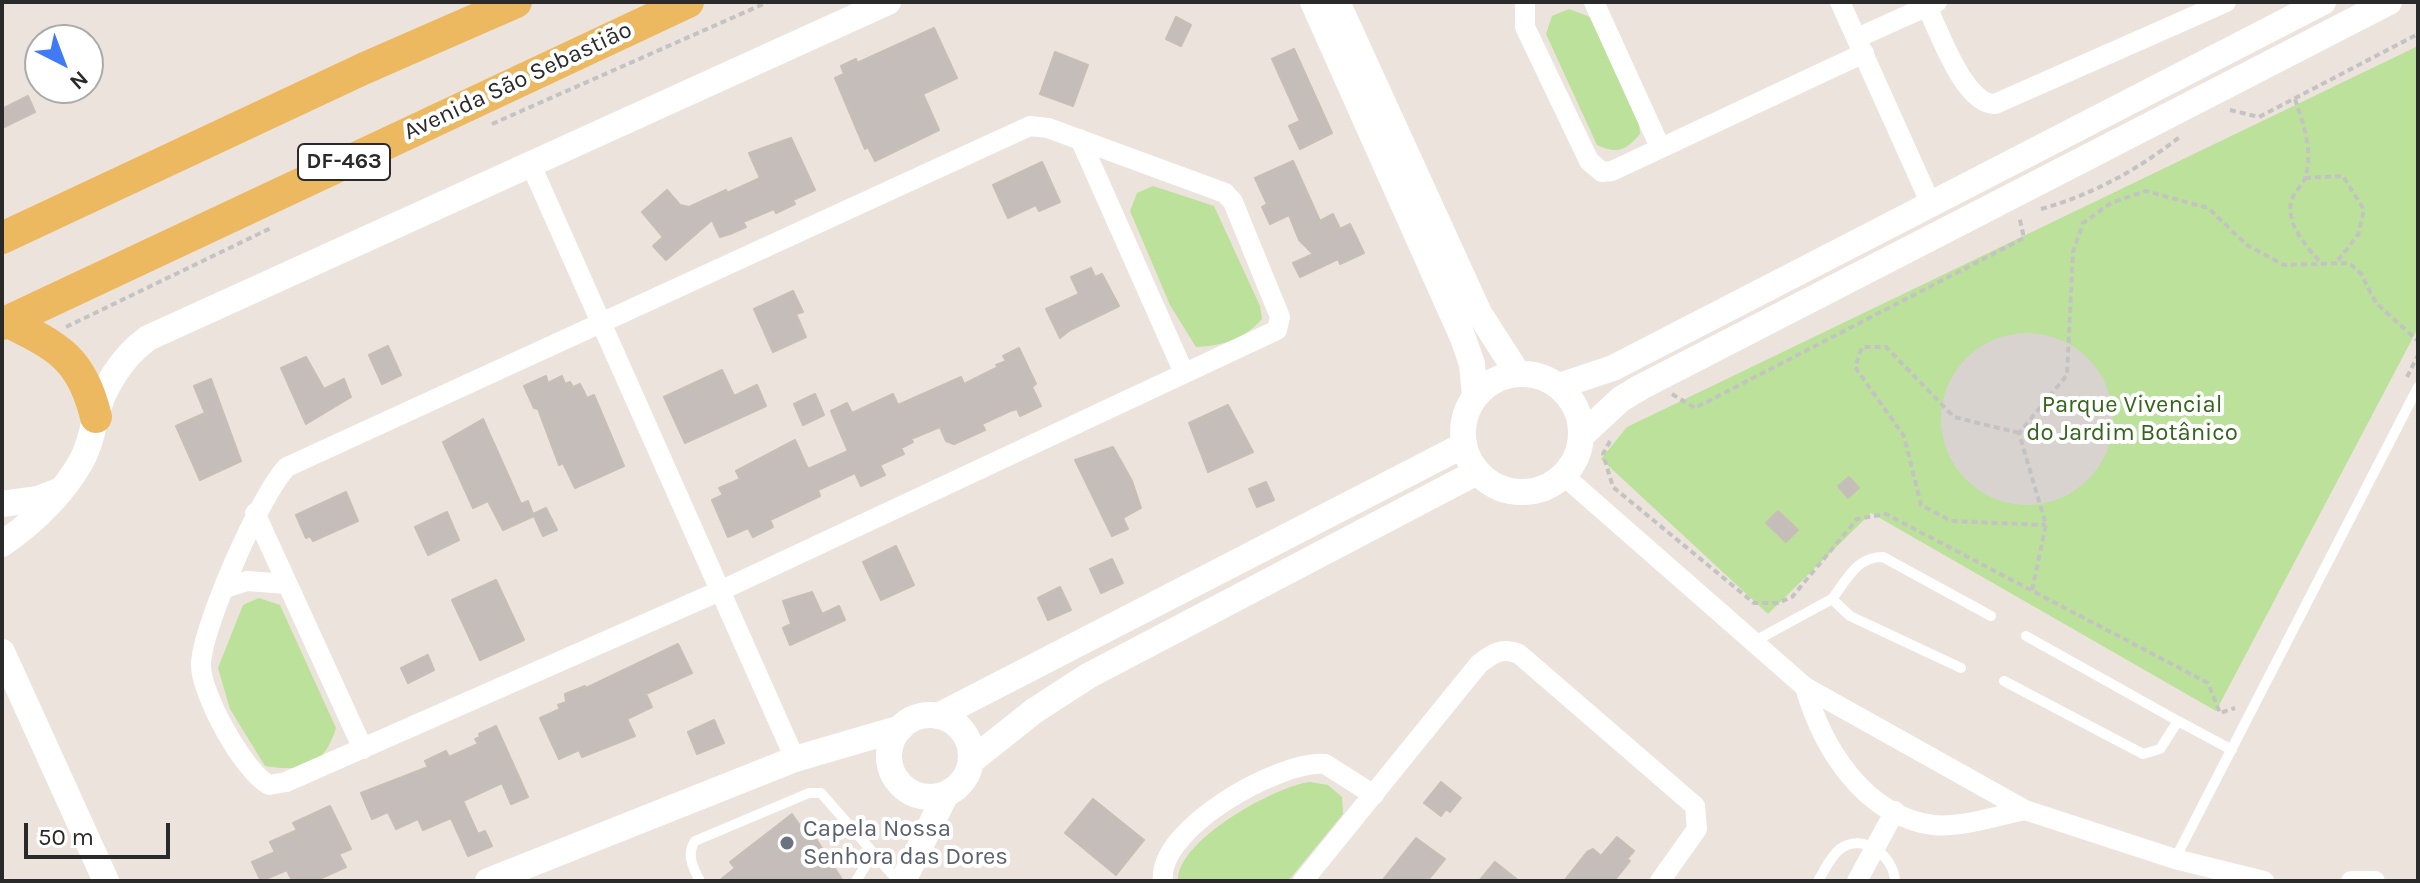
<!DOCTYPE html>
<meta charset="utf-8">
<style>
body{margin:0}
#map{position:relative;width:2420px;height:883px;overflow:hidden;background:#ece3dc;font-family:Karla,sans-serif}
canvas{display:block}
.frame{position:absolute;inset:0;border:4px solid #2a2a2a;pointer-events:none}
.north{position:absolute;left:24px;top:24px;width:80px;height:80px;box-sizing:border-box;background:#fff;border:2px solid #aaa;border-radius:50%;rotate:138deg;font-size:22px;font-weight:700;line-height:32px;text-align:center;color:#2a2a2a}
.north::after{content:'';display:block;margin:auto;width:28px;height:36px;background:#407af5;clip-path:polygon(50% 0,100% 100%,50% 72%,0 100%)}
.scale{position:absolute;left:24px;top:823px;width:146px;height:36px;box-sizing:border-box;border:4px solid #2a2a2a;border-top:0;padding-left:10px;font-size:24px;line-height:28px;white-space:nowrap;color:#2a2a2a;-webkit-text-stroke:6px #fff;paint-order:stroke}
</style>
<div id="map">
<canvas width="2420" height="883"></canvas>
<div class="frame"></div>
<div class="north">N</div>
<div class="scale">50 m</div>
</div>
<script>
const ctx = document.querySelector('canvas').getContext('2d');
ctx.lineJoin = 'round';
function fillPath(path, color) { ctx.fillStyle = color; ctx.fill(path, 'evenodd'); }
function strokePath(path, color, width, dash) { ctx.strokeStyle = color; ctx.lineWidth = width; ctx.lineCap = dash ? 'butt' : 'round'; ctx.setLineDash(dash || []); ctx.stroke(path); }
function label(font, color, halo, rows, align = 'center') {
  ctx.font = font + ' Karla,sans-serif'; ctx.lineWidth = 8; ctx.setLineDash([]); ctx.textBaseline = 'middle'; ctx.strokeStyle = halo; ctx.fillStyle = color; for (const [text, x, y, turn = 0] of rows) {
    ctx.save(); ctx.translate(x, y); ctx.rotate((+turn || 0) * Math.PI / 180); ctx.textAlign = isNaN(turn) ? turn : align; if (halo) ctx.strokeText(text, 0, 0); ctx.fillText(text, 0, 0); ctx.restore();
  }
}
fillPath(new Path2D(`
 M1569,9l21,8 49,105 1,12c-14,17 -23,20 -43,11l-51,-111 6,-18z
 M2418,46v282l-202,383 -345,-198 -103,101 -167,-155 26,-32z
 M1153,186l61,20 46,100 2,13c-18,20 -39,27 -66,28l-26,-42 -40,-94 7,-18z
 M259,598l21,7 56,123c-12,39 -33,44 -71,38l-35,-57 -12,-41 25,-63z
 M1310,782l18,3 14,12 1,17 -55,67h-110c-2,-40 97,-95 132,-99z`), '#bce19a');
fillPath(new Path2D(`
 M1941 419a86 86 0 1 1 172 0a86 86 0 1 1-172 0Z`), '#d8d3cf');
const building = new Path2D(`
 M1176,17l15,8 -10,21 -15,-7z
 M934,28l23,50 -34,16 16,36 -64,31 -7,-14 -3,2 -30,-71 9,-4 -3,-8 15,-7 1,4z
 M1294,49l38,84 -32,16 -11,-23 11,-5 -28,-62z
 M1055,52l33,13 -15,41 -33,-12z
 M28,96l7,16 -33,16v-19z
 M791,138l24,52 -22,10 2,4 -19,9 -2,-4 -31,13 3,5 -16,7 -10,3 -8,-17 -46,40 -13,-14 10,-9 -21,-25 25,-22 13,15 9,2 37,-17 1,3 33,-15 -11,-25z
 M1293,161l27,60 13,-7 7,15 10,-5 14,29 -24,11 -2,-5 -38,18 -7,-14 20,-9 -14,-14 -10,-25 -19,9 -8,-17 5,-3 -12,-26z
 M1042,162l18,40 -21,9 -3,-6 -28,13 -15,-33z
 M1091,268l4,9 7,-3 17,32 -49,24 -10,8 -14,-29 33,-15 -8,-17z
 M793,291l10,21 -7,2 10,23 -33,15 -19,-43z
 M388,346l13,29 -19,9 -13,-29z
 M1019,348l17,36 -4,3 9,19 -21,10 -3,-7 -7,2 -28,13 3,6 -31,14 -8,-3 -6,-14 -29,12 2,3 -12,6 3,6 -24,11 5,10 -24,11 -6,-13 -37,17 2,6 -50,24 3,7 -20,10 -5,-9 -20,9 -16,-37 11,-5 -4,-7 21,-9 -4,-8 59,-31 13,29 40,-18 -17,-40 16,-8 5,10 41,-19 5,11 63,-28 3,7 34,-17 -2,-2 10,-4 -3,-5z
 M306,357l18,32 20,-10 7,18 -45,27 -25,-56z
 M722,370l12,26 23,-11 9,21 -81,37 -21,-46z
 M546,376l2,7 14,-7 3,8 5,-2 3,5 7,-3 7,14 7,-3 30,71 -49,22 -12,-25 -4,2 -21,-56 -4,-1 -10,-22z
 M211,379l30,82 -41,19 -24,-54 29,-13 -11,-27z
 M815,394l9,21 -21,10 -9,-21z
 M1228,405l25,47 -45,20 -19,-49z
 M483,419l38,85 7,-3 5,13 13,-6 11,22 -14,6 -9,-20 -31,14 -15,-29 -15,7 -30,-66z
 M1113,447l19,34 9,27 -18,10 5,11 -16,7 -37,-76z
 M1849,477l10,11 -11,10 -10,-12z
 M1266,482l8,18 -17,7 -8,-18z
 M346,492l12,29 -45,20 -3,-5 -4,2 -10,-23z
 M1778,511l20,19 -12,12 -20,-19z
 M447,512l12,28 -31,15 -13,-28z
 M896,546l18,39 -33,15 -18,-38z
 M1112,559l11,24 -22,10 -11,-24z
 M496,580l28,60 -44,20 -28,-60z
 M1060,587l11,23 -23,10 -10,-22z
 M812,592l10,22 17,-8 6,14 -55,25 -7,-17 8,-4 -8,-23z
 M678,644l14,29 -46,21 6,13 -25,12 8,17 -53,21 -3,-7 -20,9 -19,-41 20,-9 -2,-4 8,-3 -1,-8 20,-8 1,2z
 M428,655l6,15 -26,13 -7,-15z
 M714,720l10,23 -27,11 -9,-22z
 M496,726l32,71 -17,7 -9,-21 -39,18 15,33 7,-3 7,15 -24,10 -17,-38 -28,12 -5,-11 -22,10 -8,-17 -16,7 -11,-26 67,-26 -3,-6 21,-10 3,6 29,-13 -3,-5 5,-2 -1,-3z
 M1441,782l20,16 -11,14 -4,-3 -5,7 -17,-13z
 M1093,799l51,41 -28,35 -51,-42z
 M330,806l21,43 -12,5 7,13 -31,14h-23l-5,-11 -26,11 -9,-19 23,-10 -5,-10 27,-12 -4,-7z
 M792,814l9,13 10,4 32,50h-124l16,-13 -5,-6z
 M1617,837l17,14 -7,8 3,2 -16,20h-50l23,-29 6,-3 8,7z
 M1416,838l29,21 -18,22h-45z
 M1495,862l24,19h-40z`);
fillPath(building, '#c4bdb9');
strokePath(building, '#c7bfb6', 2);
strokePath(new Path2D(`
 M2295,99c8,24 19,52 10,79 -2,7 -10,13 -13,21 -8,24 15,48 30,65
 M2230,110l29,7 159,-83
 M492,124l276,-122
 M2305,178l38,-2 21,34 -6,25 -23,29
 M2041,209c51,-14 98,-40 140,-73
 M66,327l205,-99
 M2407,377l11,-22
 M1672,394l23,14 329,-170 -5,-22
 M2019,433l-65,-16 -68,-70h-24l-7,20 49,69 17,69 30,16 95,4
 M1610,441l-7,13 10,33 141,116h24l14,-6 65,-78 29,-5 322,169 12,30 15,-5
 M2032,590l14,-65 -27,-92 48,-58 6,-123 10,-29 28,-20 35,-12 62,17 39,37 37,20 65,-2 12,11 15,29 42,38`), '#c3c3c3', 4, [6, 4]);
strokePath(new Path2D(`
 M1753,642l79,-43
 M1961,668l-111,-52 -18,-17c14,-18 25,-43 51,-42l108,59
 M2004,681l139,73 17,-5 18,-28 -152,-85
 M2178,721l54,29
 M2175,859l243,-472
 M700,881c-7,-13 -14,-27 -5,-40l114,-48h12l77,88
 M856,881l17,-27
 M1818,881c6,-10 12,-24 22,-32 23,-17 54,7 55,32`), '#fff', 10);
strokePath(new Path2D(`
 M1525,2v25l64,134 13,11 10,-1 252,-118
 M1594,2l66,145
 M1840,2l90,200
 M1927,7c13,26 37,97 68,97l231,-102
 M1857,38l80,-36
 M1030,126l18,2 177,65 8,9 47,115 -3,13 -555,260 -436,192 -17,3c-25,-13 -69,-92 -68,-121 1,-37 60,-171 86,-197z
 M1080,139l104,234
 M531,165l264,594
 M1563,475l242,212 220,123 150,49 89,22
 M255,513l108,236
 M225,588l22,-7 40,3
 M1805,687c17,60 59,129 128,138 28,3 63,-9 92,-15
 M1163,881c-6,-52 116,-121 162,-117l49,31
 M1303,881l176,-217c14,-11 23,-17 40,-10l176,152 2,23 -37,52
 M1857,881l38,-70
 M2351,881h24`), '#fff', 20);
strokePath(new Path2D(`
 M1313,2l150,336 9,26 3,32
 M1337,2l142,311 39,61
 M1463 433a59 59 0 1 1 118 0a59 59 0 1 1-118 0Z
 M1559,386l54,-18 710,-366
 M1581,436l40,-37 20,-12 748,-385
 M2,504l36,-5 21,-8
 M2,544c32,-22 61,-50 80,-84 7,-13 10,-27 13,-41 8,-32 27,-62 53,-81l740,-336
 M2,652l104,229
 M889 756a41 41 0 1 1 82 0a41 41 0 1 1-82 0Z
 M938,716l526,-271
 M971,761l63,-50 54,-35 389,-204
 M488,881l307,-122 106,-31
 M903,881l43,-87`), '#fff', 26);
strokePath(new Path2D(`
 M2,238l363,-170 151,-66
 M8,322c51,25 74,37 88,95
 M2,324l686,-322`), '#edb960', 32);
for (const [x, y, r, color] of [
 [787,843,8,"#6b7280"]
]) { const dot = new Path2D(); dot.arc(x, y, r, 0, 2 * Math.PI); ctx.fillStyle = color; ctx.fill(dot); strokePath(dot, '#fff', 3); }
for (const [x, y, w] of [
 [344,162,92]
]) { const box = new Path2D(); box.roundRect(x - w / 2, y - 18, w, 36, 6); ctx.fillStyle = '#fff'; ctx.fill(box); strokePath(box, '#2a2a2a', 2); }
label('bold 22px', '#2a2a2a', null, [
 ["DF-463",344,162]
]);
label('24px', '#2a2a2a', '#fff', [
 ["Avenida São Sebastião",518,81,-25]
]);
label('24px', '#35651c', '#fff', [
 ["Parque Vivencial",2132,405],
 ["do Jardim Botânico",2132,433]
]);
label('24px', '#5b616d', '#fff', [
 ["Capela Nossa",803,829],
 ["Senhora das Dores",803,857]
], 'left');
</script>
